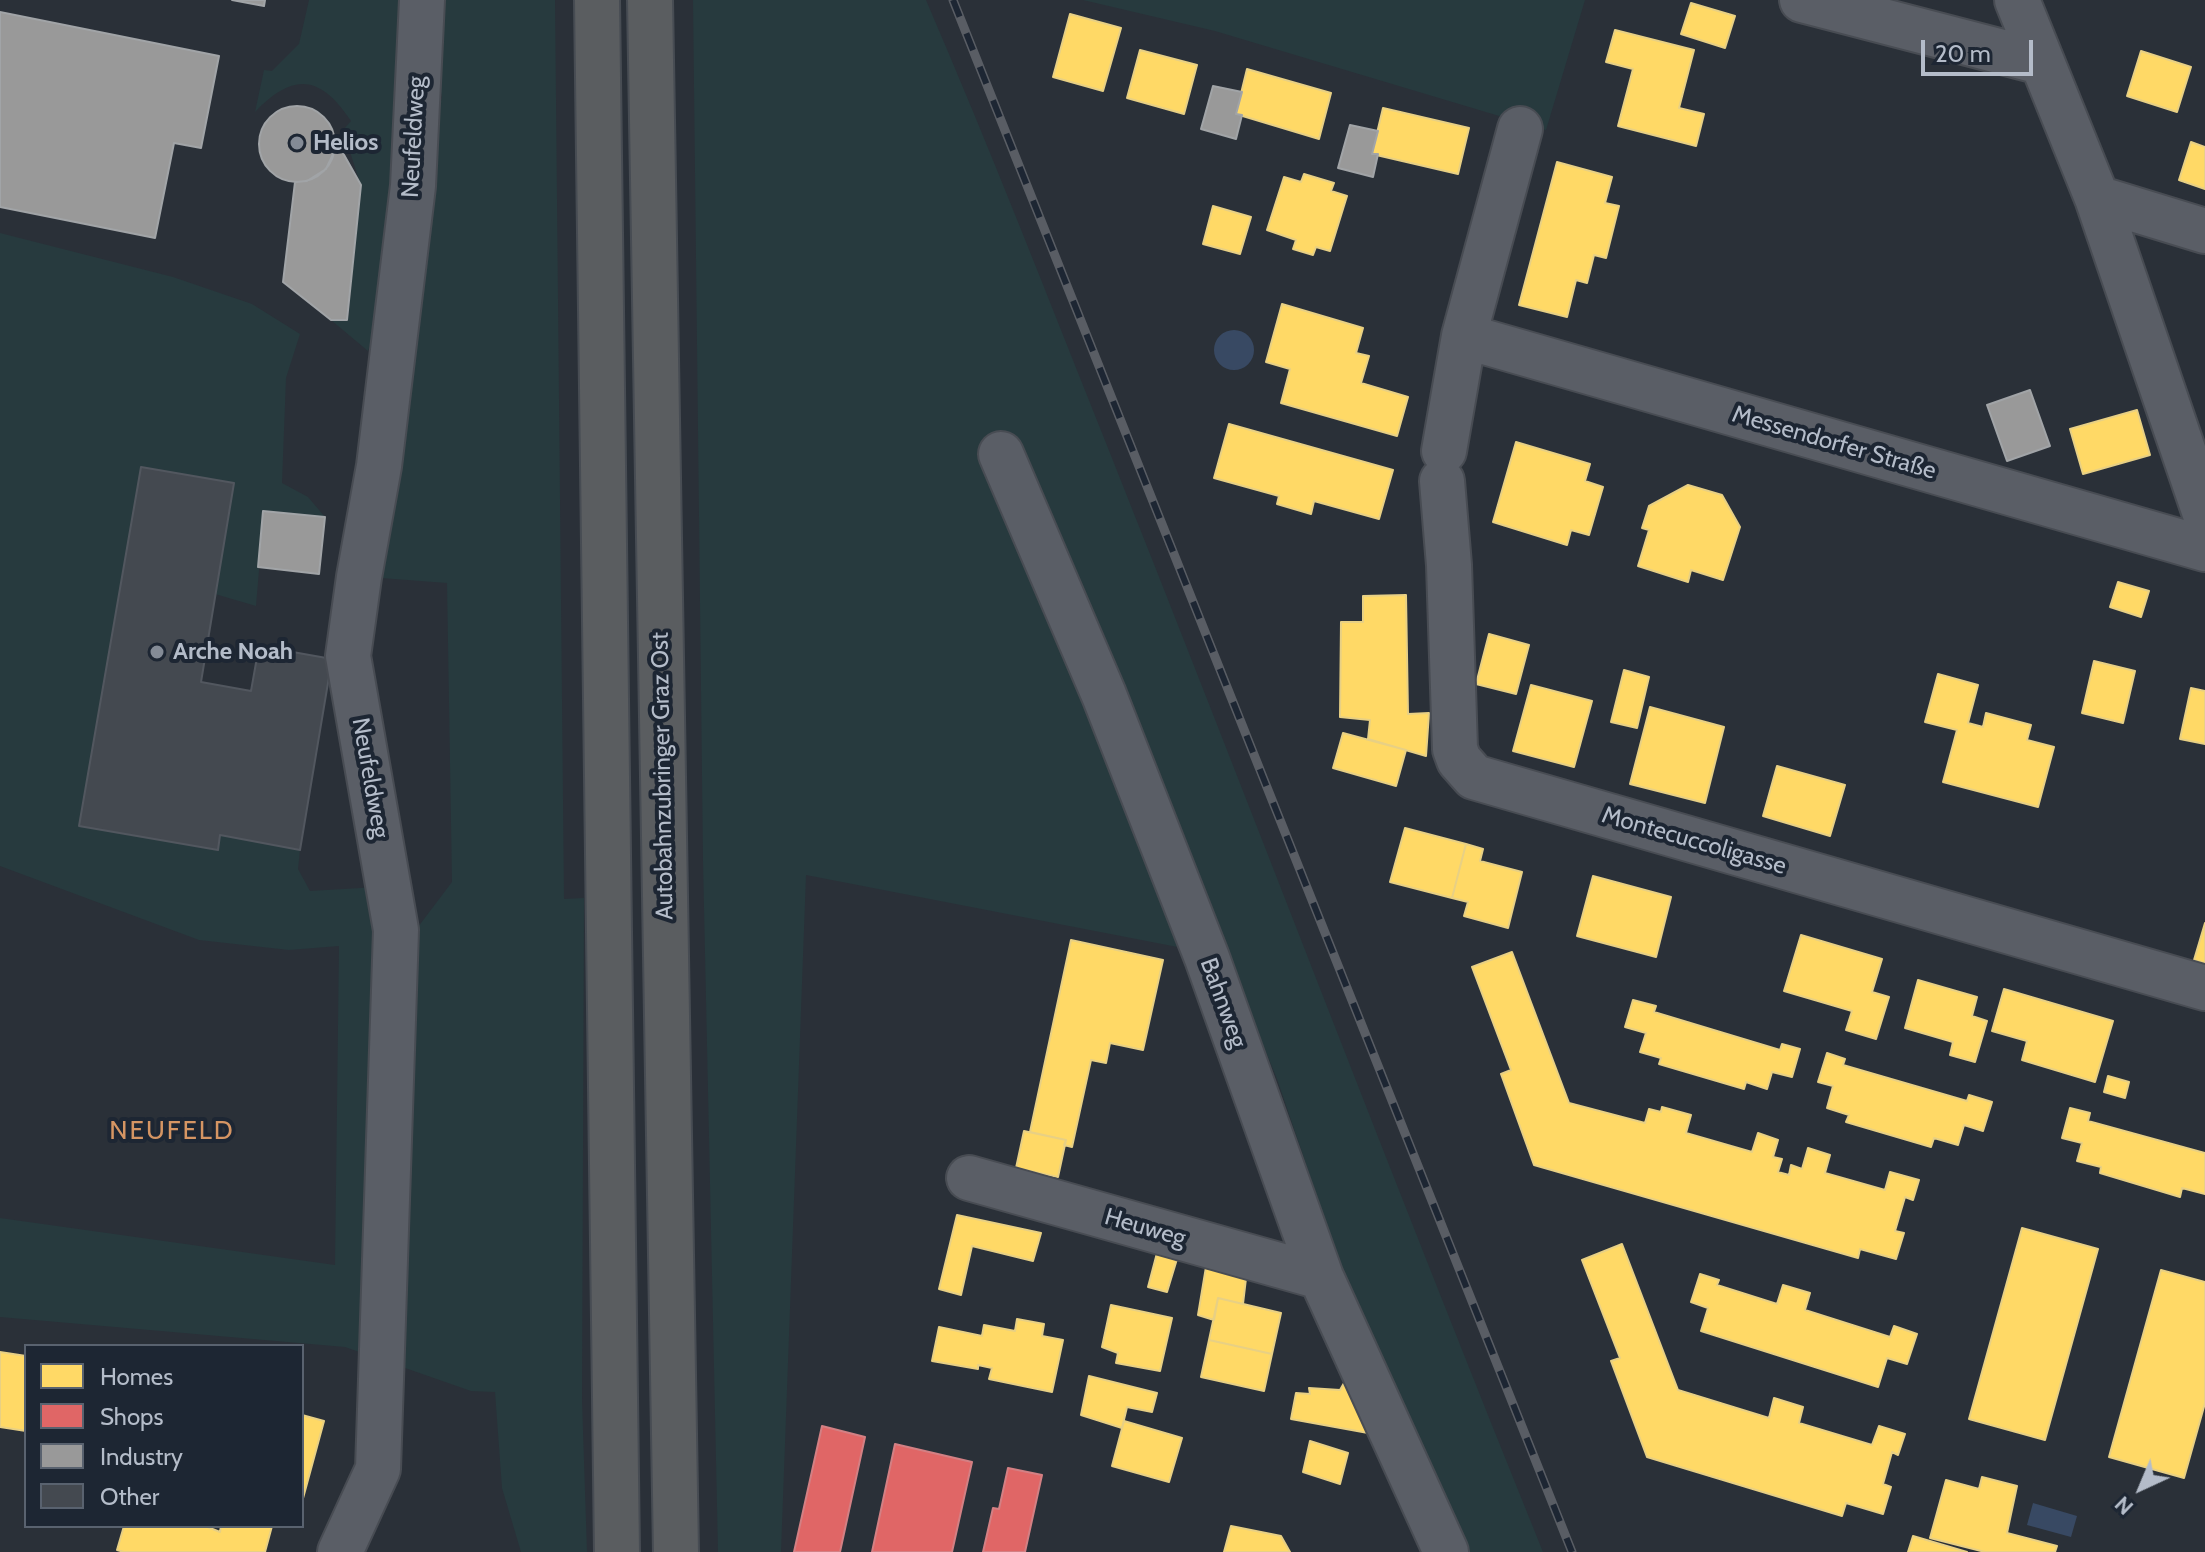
<!DOCTYPE html>
<meta charset="utf-8">
<style>
body{margin:0}
#map{position:relative;width:2205px;height:1552px;overflow:hidden;background:#2a3038;font-family:Cabin,sans-serif}
canvas{display:block}
.legend{position:absolute;left:24px;top:1344px;width:280px;height:184px;box-sizing:border-box;background:#1d2633;border:2px solid #59626f;margin:0;padding:10px 14px;list-style:none;font-size:24px;color:#b4bcc9}
.legend li{display:flex;align-items:center;gap:16px;height:40px}
.legend b{width:40px;border:2px solid #59626f}
.north{position:absolute;left:2101px;top:1448px;width:80px;height:80px;-webkit-text-stroke:6px #1d2633;paint-order:stroke;rotate:224deg;font-size:22px;font-weight:700;line-height:32px;text-align:center;color:#b4bcc9}
.north::after{content:'';display:block;margin:auto;width:28px;height:36px;background:#b4bcc9;clip-path:polygon(50% 0,100% 100%,50% 72%,0 100%)}
.scale{position:absolute;left:1921px;top:40px;width:112px;height:36px;box-sizing:border-box;border:4px solid #b4bcc9;border-top:0;padding-left:10px;font-size:24px;line-height:28px;white-space:nowrap;color:#b4bcc9;-webkit-text-stroke:6px #1d2633;paint-order:stroke}
</style>
<div id="map">
<canvas width="2205" height="1552"></canvas>
<ul class="legend">
<li><b style="height:22px;background:#ffd966"></b>Homes</li>
<li><b style="height:22px;background:#e06666"></b>Shops</li>
<li><b style="height:22px;background:#999"></b>Industry</li>
<li><b style="height:22px;background:#444950"></b>Other</li>
</ul>
<div class="north">N</div>
<div class="scale">20 m</div>
</div>
<script>
const ctx = document.querySelector('canvas').getContext('2d');
ctx.lineJoin = 'round';
function fillPath(path, color) { ctx.fillStyle = color; ctx.fill(path, 'evenodd'); }
function strokePath(path, color, width, dash) { ctx.strokeStyle = color; ctx.lineWidth = width; ctx.lineCap = dash ? 'butt' : 'round'; ctx.setLineDash(dash || []); ctx.stroke(path); }
function label(font, color, halo, rows, align = 'center') {
  ctx.font = font + ' Cabin,sans-serif'; ctx.lineWidth = 8; ctx.setLineDash([]); ctx.textBaseline = 'middle'; ctx.strokeStyle = halo; ctx.fillStyle = color; for (const [text, x, y, turn = 0] of rows) {
    ctx.save(); ctx.translate(x, y); ctx.rotate((+turn || 0) * Math.PI / 180); ctx.textAlign = isNaN(turn) ? turn : align; if (halo) ctx.strokeText(text, 0, 0); ctx.fillText(text, 0, 0); ctx.restore();
  }
}
fillPath(new Path2D(`
 M309,0h96l-12,196 -14,122 -11,33 -37,-31 17,-1 13,-133 -18,-56 8,-9c-30,-45 -57,-50 -96,-9l9,-42 8,1 27,-27z
 M440,0h115l9,899 20,-1 -2,502 5,152h-66l-19,-64 -7,-96 -24,-1 -126,-44 -345,-30v-99l335,47 4,-319 -50,4 -90,-10 -199,-74v-633l173,44 79,27 48,30 -14,44 -4,105 26,14 17,20 -61,-6 -8,95 -41,-12 19,-111 -93,-16 -62,359 138,24 3,-15 80,15 -2,19 12,22 68,-4 18,43 22,-3 34,-45 -5,-299 -66,-5 29,-200 5,-165 27,-116 -5,-25z
 M693,0h233c63,146 121,295 180,443 147,369 288,741 437,1109h-77l-96,-200 -93,-273 -163,-397 79,268 -387,-75 -25,677h-63l-15,-691z
 M1083,0h502l-39,130 -331,-99z`), '#273a3e');
fillPath(new Path2D(`
 M1214 350a20 20 0 1 1 40 0a20 20 0 1 1-40 0Z
 M2033,1503l44,13 -6,21 -44,-12z`), '#384963');
const homes = new Path2D(`
 M1691,3l44,13 -10,32 -44,-14z
 M1070,14l51,14 -18,63 -50,-14z
 M1615,30l79,20 -15,58 25,6 -8,32 -78,-20 15,-57 -27,-7z
 M1140,50l57,15 -13,49 -57,-16z
 M2141,51l50,16 -14,45 -50,-16z
 M1247,69l84,24 -12,46 -83,-25z
 M1383,108l86,20 -11,46 -86,-20z
 M2191,142l14,5v42l-26,-9z
 M1557,162l55,15 -7,26 14,3 -13,52 -12,-3 -7,28 -11,-3 -9,37 -48,-12z
 M1304,174l30,9 -3,8 16,5 -17,55 -14,-4 -3,8 -20,-6 3,-9 -29,-10 17,-53 17,5z
 M1213,206l38,11 -11,37 -37,-10z
 M1282,304l81,24 -7,25 13,3 -8,27 47,14 -11,39 -116,-33 9,-34 -24,-7z
 M2137,410l13,45 -67,19 -13,-45z
 M1229,424l164,46 -14,49 -65,-18 -3,13 -34,-10 2,-8 -65,-18z
 M1516,442l74,22 -5,17 18,6 -14,48 -18,-5 -4,15 -74,-23z
 M1688,485l34,10 18,32 -17,53 -32,-10 -3,12 -50,-16 11,-36 -7,-2 7,-22z
 M2118,582l31,9 -8,26 -31,-10z
 M1406,595l2,119 21,-1 -3,43 -58,-17 2,-19 -30,-3 1,-95h22v-26z
 M1489,634l40,11 -13,49 -40,-10z
 M2094,661l41,10 -12,52 -41,-10z
 M1624,670l25,7 -12,51 -26,-6z
 M1938,674l40,11 -10,38 15,4 3,-14 45,12 -4,15 27,7 -16,60 -95,-25 14,-52 -32,-8z
 M1531,685l61,16 -18,66 -61,-16z
 M2191,688l14,3v53l-25,-5z
 M1650,707l74,20 -19,76 -75,-19z
 M1343,733l63,17 -10,36 -63,-18z
 M1777,766l68,19 -15,51 -67,-20z
 M1405,828l61,16 -14,54 -62,-16z
 M1466,844l17,5 -3,12 42,11 -14,56 -44,-12 4,-14 -16,-4z
 M1593,876l78,21 -15,60 -79,-21z
 M2205,923v40l-11,-3z
 M1801,935l81,24 -10,33 17,5 -13,42 -30,-9 6,-19 -68,-20z
 M1071,940l92,20 -20,90 -33,-7 -4,20 -15,-3 -19,87 -8,-2 2,-5 -36,-8z
 M1512,952l57,151 76,20 4,-14 12,3 1,-5 29,8 -5,18 66,19 6,-19 20,7 -5,17 9,2 -4,13 11,3 2,-10 11,4 6,-21 22,7 -5,18 60,17 5,-18 29,8 -6,20 -8,-3 -10,34 9,2 -8,26 -36,-10 -2,9 -324,-93 -33,-91 10,-4 -39,-103z
 M1918,980l59,17 -5,19 15,5 -12,41 -25,-7 3,-13 -48,-14z
 M2004,989l109,32 -18,61 -73,-22 5,-19 -35,-10z
 M1633,1000l23,6 -2,6 126,38 2,-6 18,5 -8,28 -20,-5 -5,17 -21,-7 -2,7 -85,-25 2,-6 -21,-6 6,-19 -21,-6z
 M1827,1053l18,6 -2,6 124,36 2,-6 23,7 -9,29 -19,-6 -6,20 -24,-7 -3,9 -85,-25 3,-7 -22,-7 6,-22 -15,-4z
 M2108,1076l21,6 -4,16 -21,-6z
 M2070,1108l20,5 -2,8 117,32v41l-23,-6 -2,9 -80,-24 1,-6 -24,-6 5,-18 -20,-5z
 M1024,1131l42,9 -8,37 -42,-9z
 M957,1215l84,18 -8,28 -61,-15 -11,49 -22,-6z
 M2022,1228l76,21 -53,191 -76,-21z
 M1622,1244l56,146 91,28 5,-20 29,9 -4,16 73,22 7,-19 26,8 -7,21 -6,-3 -9,32 8,3 -8,27 -37,-11 -4,13 -195,-59 -36,-96 9,-3 -38,-98z
 M1157,1253l20,6 -10,33 -19,-5z
 M1207,1261l40,9 -4,34 -25,-6 -4,22 -16,-5z
 M2161,1270l44,12v121l-21,75 -75,-21z
 M1700,1274l19,6 -2,5 60,19 6,-19 27,8 -5,17 85,27 4,-11 23,8 -10,30 -20,-6 -9,29 -177,-56 7,-23 -17,-6z
 M1218,1298l63,15 -9,41 -63,-14z
 M1111,1305l61,13 -12,53 -44,-8 2,-10 -16,-6z
 M1017,1319l27,5 -2,12 21,4 -11,52 -63,-13 3,-11 -14,-3v4l-46,-8 7,-34 43,9 2,-11 31,6z
 M1209,1340l63,14 -8,37 -63,-14z
 M0,1352l26,4v75l-26,-4z
 M1089,1376l68,17 -5,19 -25,-5 -5,21 -41,-13z
 M1344,1383l24,50 -77,-14 5,-26 14,1 -1,-6 31,2z
 M302,1415l22,6 -22,81z
 M1124,1421l58,17 -13,44 -57,-16z
 M1310,1441l38,12 -8,31 -37,-12z
 M1982,1477l35,9 -10,47 50,13 -2,6h-70l-55,-14 16,-58 33,9z
 M124,1526h81l15,6 1,-6h51l-7,26h-141l-7,-2z
 M1231,1526l50,10 9,16h-66z
 M1913,1536l54,16h-59z`);
fillPath(homes, '#ffd966');
strokePath(homes, '#e8d084', 2);
const shops = new Path2D(`
 M822,1426l43,11 -25,115h-46z
 M895,1444l77,18 -20,90h-80z
 M1008,1468l34,7 -17,77h-42l10,-44 6,1z`);
fillPath(shops, '#e06666');
strokePath(shops, '#d38084', 2);
const industry = new Path2D(`
 M232,0h33l-1,6z
 M0,12l219,44 -18,92 -27,-5 -19,95 -155,-31z
 M1213,86l29,6 -6,22 6,1 -6,24 -35,-10z
 M259 144a38 38 0 1 1 76 0a38 38 0 1 1-76 0Z
 M1350,125l28,6 -6,23h6l-5,23 -35,-9z
 M334,137l27,48 -14,135h-16l-48,-38 12,-100 12,-1 19,-12 9,-19z
 M2030,390l20,56 -43,15 -20,-56z
 M263,511l62,6 -6,57 -61,-7z`);
fillPath(industry, '#999');
strokePath(industry, '#a1a4a7', 2);
const building = new Path2D(`
 M141,467l93,16 -33,199 50,9 8,-45 73,13 -32,191 -80,-15 -2,15 -139,-24z`);
fillPath(building, '#444950');
strokePath(building, '#52575f', 2);
const minor = new Path2D(`
 M1802,0l239,62
 M2017,0l80,198 108,316
 M2097,198l108,33
 M1464,336l741,213
 M1444,451l20,-115 56,-207
 M1001,454l103,241 103,263 114,319 125,275
 M1442,481l7,84 6,184 4,11 15,17 731,211
 M969,1178l352,99
 M340,1552l38,-83 18,-539 -48,-274 11,-79 20,-111 34,-280 9,-186`);
const highway = new Path2D(`
 M597,0l20,1552
 M650,0l26,1552`);
strokePath(minor, '#484c53', 48);
strokePath(highway, '#474c53', 48);
strokePath(minor, '#5a5e66', 44);
strokePath(highway, '#5a5d60', 44);
const rail = new Path2D(`
 M953,0l619,1552`);
strokePath(rail, '#595d64', 9);
strokePath(rail, '#1d2633', 6, [18]);
for (const [x, y, r, color] of [
 [297,143,8,"#848b96"],
 [157,652,8,"#848b96"]
]) { const dot = new Path2D(); dot.arc(x, y, r, 0, 2 * Math.PI); ctx.fillStyle = color; ctx.fill(dot); strokePath(dot, '#1d2633', 3); }
label('24px', '#b4bcc9', '#1d2633', [
 ["Neufeldweg",414,137,-87],
 ["Messendorfer Straße",1834,443,16],
 ["Autobahnzubringer Graz Ost",663,776,-91],
 ["Neufeldweg",370,778,80],
 ["Montecuccoligasse",1694,841,16],
 ["Bahnweg",1223,1003,70],
 ["Heuweg",1145,1228,16]
]);
label('bold 24px', '#b4bcc9', '#1d2633', [
 ["Helios",313,143],
 ["Arche Noah",173,652]
], 'left');
ctx.letterSpacing = '2px';
label('26px', '#d59563', '#1d2633', [
 ["NEUFELD",172,1131]
]);
ctx.letterSpacing = '0px';
</script>
